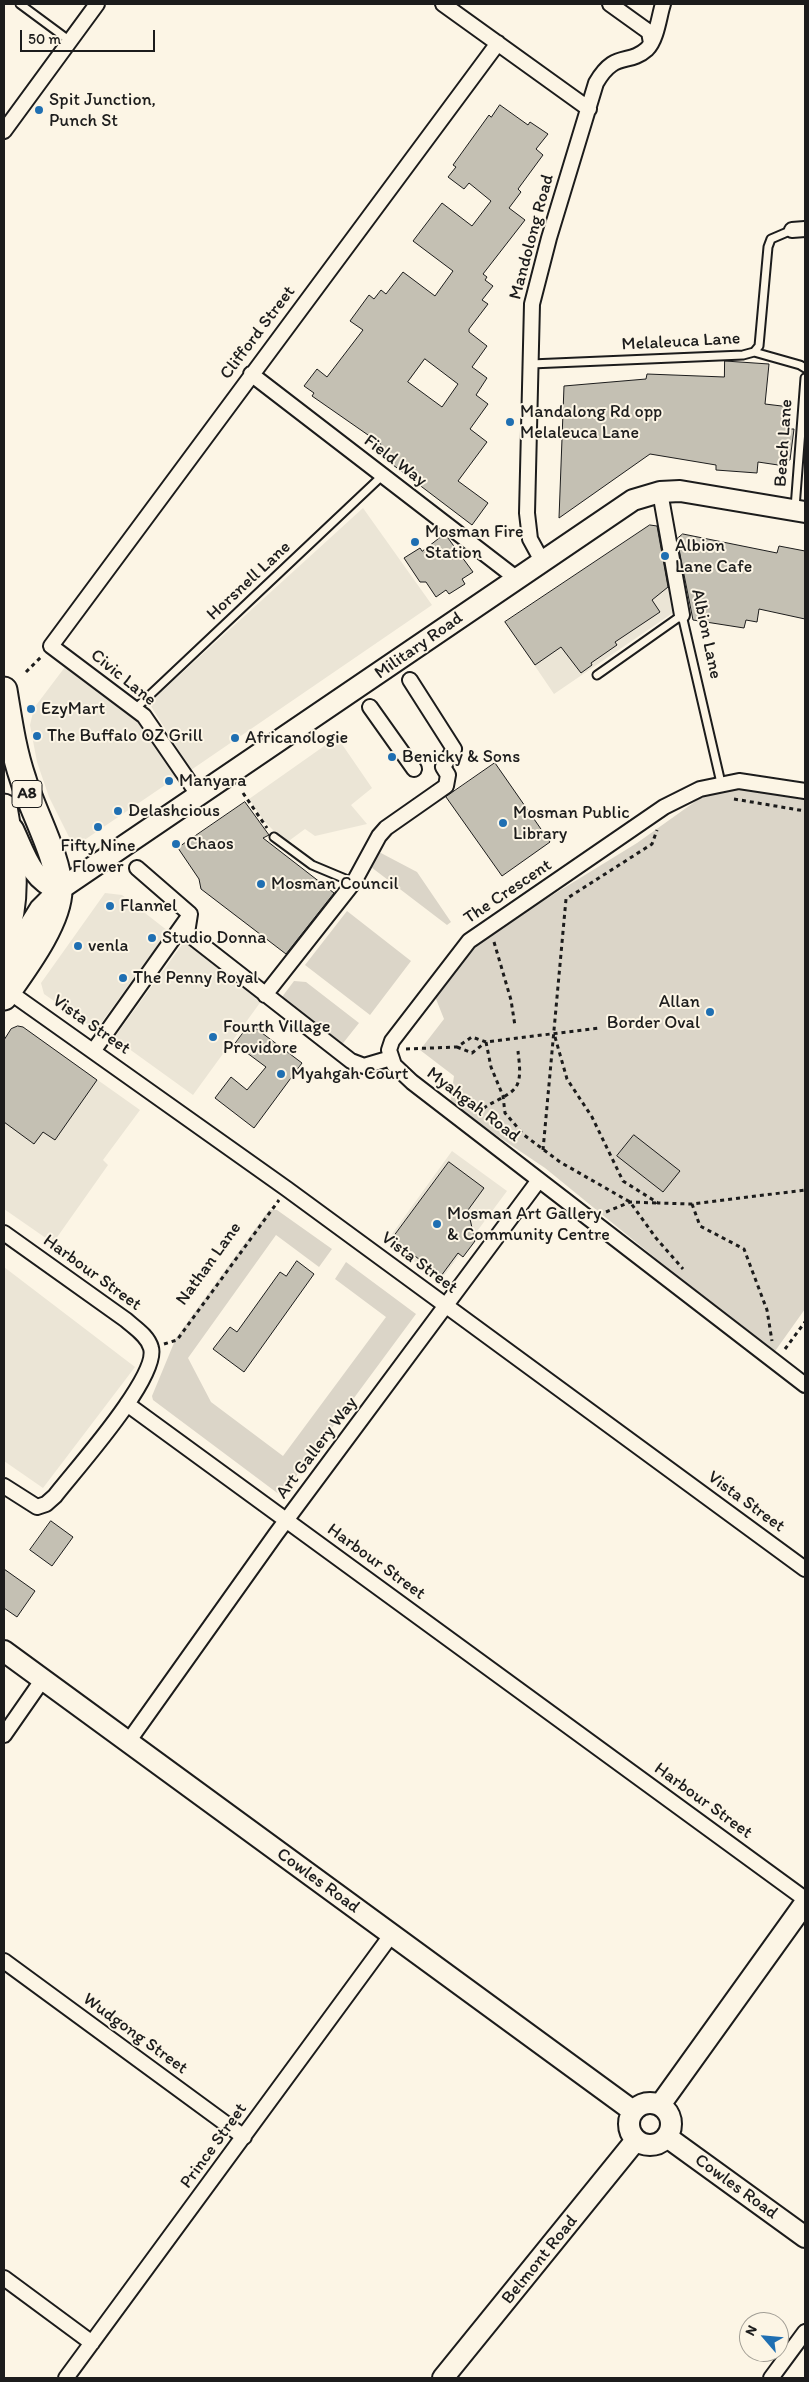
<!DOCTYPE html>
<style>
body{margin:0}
#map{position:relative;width:809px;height:2382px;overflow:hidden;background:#fcf5e5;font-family:Itim,sans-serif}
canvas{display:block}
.frame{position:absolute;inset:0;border:5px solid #1c1c1c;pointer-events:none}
.north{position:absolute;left:739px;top:2312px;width:50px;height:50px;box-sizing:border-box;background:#fcf5e5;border:1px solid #a29e95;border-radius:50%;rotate:297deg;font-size:14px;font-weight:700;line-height:20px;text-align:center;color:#1c1c1c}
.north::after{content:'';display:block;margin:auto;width:18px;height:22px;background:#1f6fb2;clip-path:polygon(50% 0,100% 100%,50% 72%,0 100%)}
.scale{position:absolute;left:20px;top:30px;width:135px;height:22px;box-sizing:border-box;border:2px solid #1c1c1c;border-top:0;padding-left:6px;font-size:15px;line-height:18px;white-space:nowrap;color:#1c1c1c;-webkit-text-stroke:4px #fcf5e5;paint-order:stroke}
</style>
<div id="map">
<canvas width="809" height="2382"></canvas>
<div class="frame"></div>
<div class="north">N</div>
<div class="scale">50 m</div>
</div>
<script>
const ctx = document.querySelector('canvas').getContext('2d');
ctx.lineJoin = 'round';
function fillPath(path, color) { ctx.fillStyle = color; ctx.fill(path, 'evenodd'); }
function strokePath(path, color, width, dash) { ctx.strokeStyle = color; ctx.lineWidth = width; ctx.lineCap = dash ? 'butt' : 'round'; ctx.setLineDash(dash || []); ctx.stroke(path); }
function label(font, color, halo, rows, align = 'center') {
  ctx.font = font + ' Itim,sans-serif'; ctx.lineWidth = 4; ctx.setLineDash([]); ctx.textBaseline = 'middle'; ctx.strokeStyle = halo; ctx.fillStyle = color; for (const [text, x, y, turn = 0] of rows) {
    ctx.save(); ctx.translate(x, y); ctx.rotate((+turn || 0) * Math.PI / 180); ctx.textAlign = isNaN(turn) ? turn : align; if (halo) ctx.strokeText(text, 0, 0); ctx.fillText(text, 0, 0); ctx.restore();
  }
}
fillPath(new Path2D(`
 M363,508l69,97 -241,165 -42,-67z
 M650,525l9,1 18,84 -123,84 -49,-72z
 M65,667l72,49 40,61 -97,66 -11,-6 -20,-40 -12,-35 -7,-37 4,-17z
 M337,737l35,51 -21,17 16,19 -52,12 -10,-7 -19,14 -23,-23 -14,-21z
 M105,893l17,2 46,36 -72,99 -52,-36 -3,-11z
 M184,942l78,58 -69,95 -79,-57z
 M18,1026l5,1 117,83 -37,50 5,5 -55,78 -49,-34v-169l7,-11z
 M452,1151l55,40 -67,90 -53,-40z
 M4,1267l131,100 -92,121 -39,-27z`), '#ebe5d6');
fillPath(new Path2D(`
 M731,776l74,13v520l-32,45 -228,-186 -95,-64 4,-28 -34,-26 24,-31 -10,-25 36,-44 24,-19 143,-88z
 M379,852l38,20 34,50 -4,3 -76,-58z
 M347,911l64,50 -41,54 -65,-50z
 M294,981l12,1 53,41 -19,24 -61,-46z
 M269,1210h8l55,39 -13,18 -43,-32 -88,123 23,44 72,54 103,-139 -51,-38 11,-17 70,52 -133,180 -3,1 -127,-95 -1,-4 24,-58z`), '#dbd5c8');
const building = new Path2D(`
 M500,105l28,20 2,-3 18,12 -12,15 7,6 -25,34 3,3 -12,16 16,12 -42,54 4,3 -2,3 8,6 -11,14 6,4 -19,25v3l18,14 -15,21 15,11 -11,17 12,9 -18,25 17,13 -29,39 30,22 -16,22 -96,-73 5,-8 -69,-48 2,-3 -10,-7 13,-17 10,8 36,-47 -13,-9 19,-26 5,4 7,-9 5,4 17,-22 32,24 18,-25 -40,-30 29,-38 30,23 19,-25 -22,-18 -5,6 -16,-12 8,-10 -3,-2 36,-50 2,2zM425,359l33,25 -16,23 -34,-25z
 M725,361l44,3 -4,40 25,3 -1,22h5l-4,31h-4l-1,6 -27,-4 -1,11 -41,-3v-5l-66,-11 -91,64 5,-132 82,-7 1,-5 77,3z
 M650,525l7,1 11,61 -16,13 8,12 -45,30 2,3 -26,18 1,2 -11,8 -20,-26 -26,18 -30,-43z
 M445,534l28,38 -11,7 3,5 -16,10 -3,-4 -10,7 -10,-15h-6l-16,-24 16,-10 2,3z
 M683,534l94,19 2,-7 26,5v68l-46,-10 -2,13 -11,-2 -2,8 -51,-8 -16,-81z
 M495,763l55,79 -48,34 -56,-79z
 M245,802l24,33 -6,3 71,55 -48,61 -85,-65 -2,-10 -21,-31z
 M250,1024l52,39 -48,65 -39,-30 16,-21 16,13 19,-23 -31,-23z
 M18,1026l5,1 74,53 -42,60 -12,-8 -9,12 -30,-22v-82l7,-11z
 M634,1135l46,36 -17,21 -46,-36z
 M449,1162l35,26 -16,22 7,31 -12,16 -5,-4 -17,23 -30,-23 -2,2 -15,-11 2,-3 -4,-2z
 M297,1261l17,13 -70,98 -31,-23 17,-22 7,5 43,-60 6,4z
 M51,1521l22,16 -21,29 -22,-16z
 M4,1569l31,22 -18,26 -13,-9z`);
fillPath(building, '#c4c0b3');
strokePath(building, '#1c1c1c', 1);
const lane = new Path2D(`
 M20,4l50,37
 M754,352l46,13 5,3
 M531,364l212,-9 11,-3 5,-6 9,-99 3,-8 21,-9
 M795,508l10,-130
 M597,675l85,-60 39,168
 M135,709l248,-234
 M274,837l38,28 43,18`);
const street = new Path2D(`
 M443,4l146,105
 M610,4l39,28 2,11
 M4,131l93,-127
 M792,230l13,-1
 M251,374l265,204
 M660,492l22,123
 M542,561l-12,-22 -3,-26 5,-209 17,-66 47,-155c19,-33 32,-17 51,-34 10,-10 12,-33 16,-45
 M370,707l44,62
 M805,791l-66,-10 -39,8 -36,18 -195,134 -77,100 -3,9 5,15 18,17 393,303
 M199,796l-55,-80 -93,-70 447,-603
 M137,868l53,46 -3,19 164,128 13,5 27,-8
 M8,991l279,198 518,380
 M265,995l89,-113 25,-46 7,-8 60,-42 2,-11 -5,-8 11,-18 -44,-69
 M94,1050l93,-131
 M4,1233l122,87c9,8 22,16 25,28 8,29 -76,122 -96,148l-9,8 -9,3 -33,-21
 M127,1404l678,495
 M4,1735l39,-56
 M128,1742l148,-208 263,-354
 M4,1961l240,176
 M4,2278l88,65
 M66,2378l326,-444
 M771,2378l34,-46`);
const secondary = new Path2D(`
 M13,829c12,25 18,51 46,61
 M4,967l36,-58 19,-19 574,-390 27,-8 20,-1 125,21
 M4,1651l629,460
 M629 2124a21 21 0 1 1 42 0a21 21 0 1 1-42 0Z
 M660,2105l145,-202
 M667,2137l138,100
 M443,2378l193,-238`);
const highway = new Path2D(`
 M4,690c5,30 9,60 19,89 9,31 37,81 36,111 0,33 -37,81 -55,107
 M4,807c8,45 16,88 0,132`);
strokePath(lane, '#1c1c1c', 11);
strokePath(street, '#1c1c1c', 18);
strokePath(secondary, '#1c1c1c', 24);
strokePath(highway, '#1c1c1c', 29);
strokePath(new Path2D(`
 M26,672l16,-16
 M243,793l24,35
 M734,799l71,12
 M494,942l17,58 4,26
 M555,1037l12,42 25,38 31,64 35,22 34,1 113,-14
 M486,1042l5,25 12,29 2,17 19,22 36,27 70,40 26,36 27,31
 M457,1047l15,6 14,-11
 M406,1049l51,-2 15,-10 14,5 113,-14
 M478,1114c9,-12 29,-15 38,-27 6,-10 3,-25 2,-36
 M543,1150l23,-251 86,-55 5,-14
 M692,1204l8,22 44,23 23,61 5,31
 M606,1212l24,-10 28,1
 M164,1344l13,-4 102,-140
 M785,1349l20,-27`), '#1c1c1c', 3, [4, 4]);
strokePath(lane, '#fcf5e5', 7);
strokePath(street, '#fcf5e5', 14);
strokePath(secondary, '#fcf5e5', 20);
strokePath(highway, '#fcf5e5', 25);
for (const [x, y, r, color] of [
 [39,110,5,"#1f6fb2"],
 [510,422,5,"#1f6fb2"],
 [415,542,5,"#1f6fb2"],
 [665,556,5,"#1f6fb2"],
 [31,709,5,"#1f6fb2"],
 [37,736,5,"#1f6fb2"],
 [235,738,5,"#1f6fb2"],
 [392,757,5,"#1f6fb2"],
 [169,781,5,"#1f6fb2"],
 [118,811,5,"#1f6fb2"],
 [503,823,5,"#1f6fb2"],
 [98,827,5,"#1f6fb2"],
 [176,844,5,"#1f6fb2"],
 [261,884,5,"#1f6fb2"],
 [110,906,5,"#1f6fb2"],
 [152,938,5,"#1f6fb2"],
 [78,946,5,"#1f6fb2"],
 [123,978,5,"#1f6fb2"],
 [710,1012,5,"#1f6fb2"],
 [213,1037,5,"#1f6fb2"],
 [281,1074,5,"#1f6fb2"],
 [437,1224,5,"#1f6fb2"]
]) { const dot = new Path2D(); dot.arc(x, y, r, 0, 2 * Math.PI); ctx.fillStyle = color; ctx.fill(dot); strokePath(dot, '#fcf5e5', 2); }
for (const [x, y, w] of [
 [27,794,30]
]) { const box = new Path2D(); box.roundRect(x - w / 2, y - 13.5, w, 27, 4); ctx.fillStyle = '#fcf5e5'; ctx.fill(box); strokePath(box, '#1c1c1c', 1); }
label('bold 16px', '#1c1c1c', null, [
 ["A8",27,794]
]);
label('18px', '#1c1c1c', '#fcf5e5', [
 ["Spit Junction,",49,100],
 ["Punch St",49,121],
 ["Mandalong Rd opp",520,412],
 ["Melaleuca Lane",520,433],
 ["Mosman Fire",425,532],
 ["Station",425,553],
 ["Albion",675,546],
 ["Lane Cafe",675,567],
 ["EzyMart",41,709],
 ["The Buffalo OZ Grill",47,736],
 ["Africanologie",245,738],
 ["Benicky & Sons",402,757],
 ["Manyara",179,781],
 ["Delashcious",128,811],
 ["Mosman Public",513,813],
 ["Library",513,834],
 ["Chaos",186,844],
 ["Fifty Nine",98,846,"center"],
 ["Flower",98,867,"center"],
 ["Mosman Council",271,884],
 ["Flannel",120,906],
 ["Studio Donna",162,938],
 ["venla",88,946],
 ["The Penny Royal",133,978],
 ["Allan",700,1002,"right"],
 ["Border Oval",700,1023,"right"],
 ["Fourth Village",223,1027],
 ["Providore",223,1048],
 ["Myahgah Court",291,1074],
 ["Mosman Art Gallery",447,1214],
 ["& Community Centre",447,1235]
], 'left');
label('18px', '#1c1c1c', '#fcf5e5', [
 ["Mandolong Road",532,237,-75],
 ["Clifford Street",258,333,-53],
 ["Melaleuca Lane",681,342,-3],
 ["Beach Lane",784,443,-86],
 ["Field Way",395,461,37],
 ["Horsnell Lane",249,581,-43],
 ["Albion Lane",706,634,78],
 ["Military Road",419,646,-35],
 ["Civic Lane",123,678,39],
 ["The Crescent",508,892,-34],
 ["Vista Street",91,1025,35],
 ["Myahgah Road",473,1105,37],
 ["Vista Street",419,1263,37],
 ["Nathan Lane",209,1264,-54],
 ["Harbour Street",92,1273,36],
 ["Art Gallery Way",317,1448,-53],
 ["Vista Street",746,1502,36],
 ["Harbour Street",376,1562,36],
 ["Harbour Street",703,1801,36],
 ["Cowles Road",318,1881,36],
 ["Wudgong Street",135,2034,36],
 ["Prince Street",214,2146,-54],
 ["Cowles Road",736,2187,36],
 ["Belmont Road",540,2260,-51]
]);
</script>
